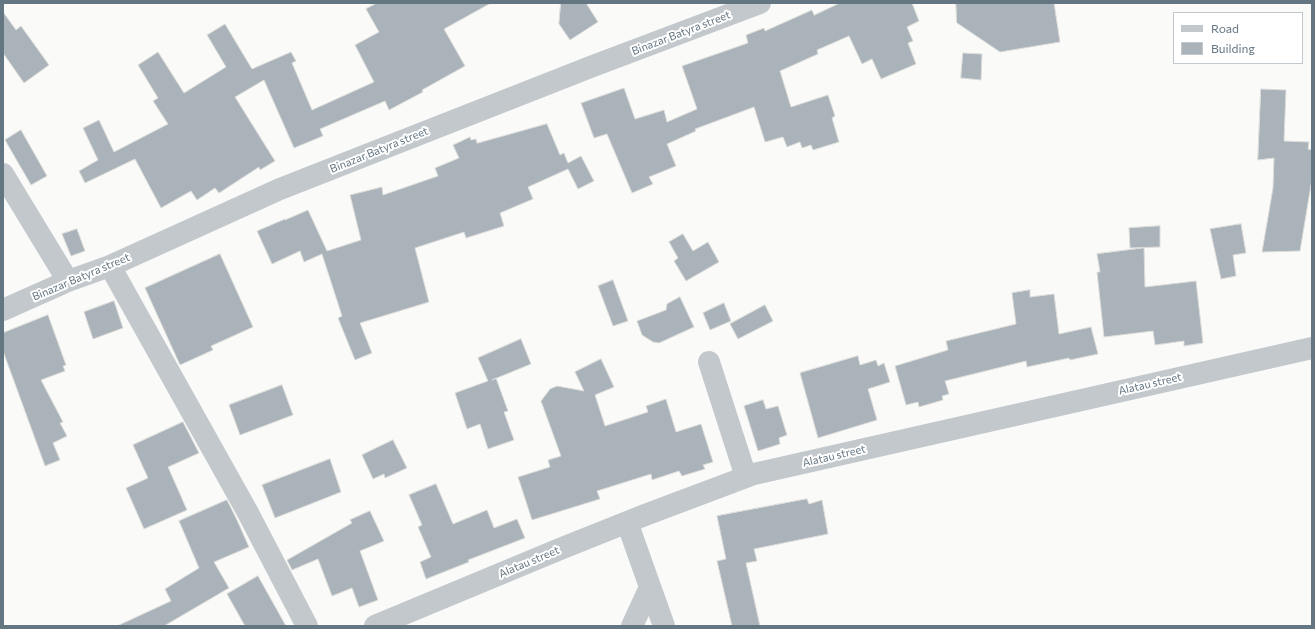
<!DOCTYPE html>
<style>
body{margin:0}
#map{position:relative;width:1315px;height:629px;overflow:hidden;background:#fafaf8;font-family:Commissioner,sans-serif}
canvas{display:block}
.frame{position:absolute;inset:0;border:4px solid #657683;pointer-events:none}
.legend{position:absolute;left:1173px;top:12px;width:130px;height:52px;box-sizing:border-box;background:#fff;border:1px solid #c1c8cd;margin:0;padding:5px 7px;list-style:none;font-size:12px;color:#657683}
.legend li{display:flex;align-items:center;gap:8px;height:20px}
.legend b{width:20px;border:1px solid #c1c8cd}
</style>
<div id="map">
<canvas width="1315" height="629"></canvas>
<div class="frame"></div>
<ul class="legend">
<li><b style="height:5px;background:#c3c8cc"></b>Road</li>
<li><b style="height:11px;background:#aab3b9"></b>Building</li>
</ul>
</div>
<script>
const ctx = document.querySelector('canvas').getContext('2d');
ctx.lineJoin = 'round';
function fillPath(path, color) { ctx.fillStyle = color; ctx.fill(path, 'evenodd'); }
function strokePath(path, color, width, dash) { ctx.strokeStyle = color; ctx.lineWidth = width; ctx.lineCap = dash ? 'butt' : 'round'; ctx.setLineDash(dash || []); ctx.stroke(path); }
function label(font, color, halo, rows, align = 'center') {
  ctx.font = font + ' Commissioner,sans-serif'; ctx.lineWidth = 4; ctx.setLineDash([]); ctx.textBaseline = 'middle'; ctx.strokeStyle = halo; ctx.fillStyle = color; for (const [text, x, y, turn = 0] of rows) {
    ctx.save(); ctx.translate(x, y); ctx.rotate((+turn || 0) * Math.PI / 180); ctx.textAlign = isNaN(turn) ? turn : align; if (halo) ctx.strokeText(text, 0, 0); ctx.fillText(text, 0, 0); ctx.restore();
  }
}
const building = new Path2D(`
 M377,3h114l-47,26 21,37 -43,24 1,2 -34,18 -4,-9 -65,28 3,7 -29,12 -30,-68 -29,17 40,64 -15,9 -1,-3 -40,26 -4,-5 -18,12 -6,-9 -30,17 -26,-49 -50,24 -6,-12 19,-11 -15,-32 16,-8 15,32 54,-28 -15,-23 5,-3 -20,-33 20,-13 26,41 42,-26 -19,-32 18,-11 27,45 39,-17 5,9 -4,2 20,47 62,-28 -19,-37 24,-13 -13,-23z
 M561,3h25l12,19 -28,18 -11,-16z
 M840,3h72l7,18 -12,6 6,14 -5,2 8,21 -35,15 -9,-20 -10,5 -13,-28 -32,14 1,4 -38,17 11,36 37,-12 7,21 -3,2 7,24 -26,8 -2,-5 -9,3 -2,-6 -13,5 -4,-10 -18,5 -11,-35 -59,22 1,2 -29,13 9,22 -27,11 4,7 -21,9 -25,-59 -13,4 -13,-35 43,-15 11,31 29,-9 3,12 30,-13 -15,-43 66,-23 -2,-8 18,-7 1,3 47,-21 2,5z
 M956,3h98l6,39 -60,10 -43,-29z
 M3,12l13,18 5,-4 28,39 -25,18 -21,-30z
 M963,53l19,1 -1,26 -20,-2z
 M1261,89l25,1 -2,51 25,1 -1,7 4,1v29l-12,72 -38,1 11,-64 1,-30 -16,2z
 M547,124l13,31 4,-2 4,10 13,-7 13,25 -16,8 -10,-20 -40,18 5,12 -33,14 4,13 -38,12 -2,-6 -49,16 14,54 -69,21 12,30 -17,7 -17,-42 4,-2 -20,-62 -18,8 -4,-11 -28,13 -15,-33 28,-12v1l23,-10 19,41 34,-11 -11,-45 32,-8 1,8 55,-19 -3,-8 24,-10 -6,-13 17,-8 1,3 5,-1 1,4z
 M21,130l26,46 -16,9 -26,-45z
 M1241,224l5,29 -13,2 3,21 -15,3 -11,-50z
 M1160,226v21l-30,1 -1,-20z
 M77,229l8,22 -14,5 -9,-22z
 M683,234l10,17 15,-9 11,20 -33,19 -12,-20 4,-3 -9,-16z
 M1144,248l1,39 51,-6 7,62 -19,3v-5l-29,4 -2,-14 -49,6 -7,-65h3l-3,-18z
 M220,254l33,73 -42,19 2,4 -33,15 -35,-77z
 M613,280l15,41 -15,5 -15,-40z
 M1030,290v7l24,-3 5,40 32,-7 7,27 -28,6 -1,-2 -42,9 -1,-6 -81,20 4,13 -7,2 1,4 -24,7 -1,-5 -12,3 -11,-39 53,-16 -2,-9 70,-17 -4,-31z
 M680,297l14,30 -35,16 -6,-1 -11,-7 -5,-14 29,-11 1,-6z
 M114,301l9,27 -30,11 -9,-27z
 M724,303l7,18 -21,9 -7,-17z
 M765,305l8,16 -35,18 -8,-15z
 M48,315l18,50 -3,1 2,5 -24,9 22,42 -3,1 7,13 -14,7 7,17 -15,6 -42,-115v-18z
 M521,339l10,25 -39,16 4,-2 12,33 -4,1 10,28 -26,9 -8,-25 -13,5 -12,-36 33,-12 -10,-23z
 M858,356l2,9 16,-5 2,6 6,-3 6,19 -22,7 9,31 -59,18 -18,-65z
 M601,359l13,28 -19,8 10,31 43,-14 -2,-6 20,-7 10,33 25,-8 12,38 -10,3 2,4 -23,7 -3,-5 -27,9 -1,-6 -54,17 3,8 -68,21 -14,-43 32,-10 -2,-7 13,-4 -20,-55 9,-12 7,-3 27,5 -9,-19z
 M282,385l11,30 -53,20 -11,-30z
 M763,400l3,9 12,-3 9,29 -8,3 1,6 -22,7 -14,-45z
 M183,422l16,31 -31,14 19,43 -43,19 -18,-41 22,-10 -15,-33z
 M393,440l14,28 -22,10 -1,-4 -11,5 -11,-24z
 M330,459l11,33 -66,26 -13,-33z
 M436,484l17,40 34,-14 7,18 23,-9 8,19 -57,22 1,2 -43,17 -6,-17 11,-5 -13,-30 4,-2 -13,-30z
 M807,499l2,5 13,-4 6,34 -74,15 3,12 -11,2 14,63h-28l-15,-65 9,-2 -9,-43z
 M227,500l10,20 12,27 -35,15 15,26 -65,38h-47l54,-25 -6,-12 34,-21 -20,-47z
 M370,511l14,30 -24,10 18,49 -19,7 -7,-19 -20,8 -14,-37 -26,11 -5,-10 65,-37 -2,-3z
 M258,576l28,50h-41l-18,-32z`);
fillPath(building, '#aab3b9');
strokePath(building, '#dcdcda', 1);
strokePath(new Path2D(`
 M3,174l65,107
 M110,266l137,245 60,115
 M3,310l65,-29 42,-15 170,-77 313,-123 167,-63
 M709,362l37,115
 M627,522l37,104
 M375,626l185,-77 85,-34 109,-41 558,-126
 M632,626l18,-39`), '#c3c8cc', 22);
label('11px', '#657683', '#fff', [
 ["Binazar Batyra street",681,33,-21],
 ["Binazar Batyra street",379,150,-22],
 ["Binazar Batyra street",81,277,-23],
 ["Alatau street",1150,384,-13],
 ["Alatau street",834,456,-13],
 ["Alatau street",529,562,-23]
]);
</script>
